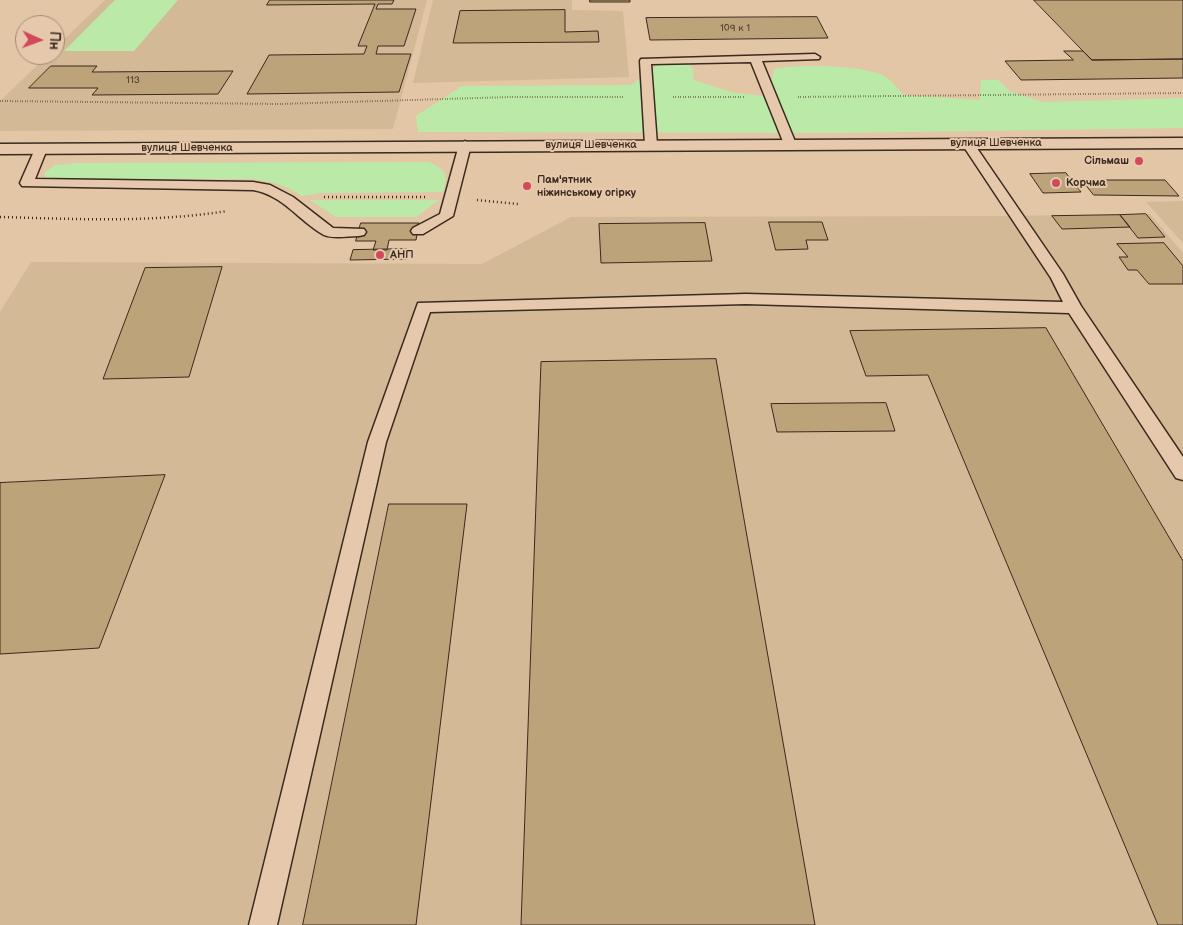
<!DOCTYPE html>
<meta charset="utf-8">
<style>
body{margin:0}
#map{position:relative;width:1183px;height:925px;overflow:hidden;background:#e2c6a6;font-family:"Balsamiq Sans",sans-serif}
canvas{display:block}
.north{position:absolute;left:15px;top:15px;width:50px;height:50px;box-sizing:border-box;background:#e6c9ad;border:1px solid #a28974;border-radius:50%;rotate:92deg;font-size:14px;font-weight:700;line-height:20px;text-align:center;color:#3b2a1e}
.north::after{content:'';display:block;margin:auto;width:18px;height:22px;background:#d1495b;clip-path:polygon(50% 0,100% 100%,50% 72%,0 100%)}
</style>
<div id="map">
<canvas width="1183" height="925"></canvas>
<div class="north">Пн</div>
</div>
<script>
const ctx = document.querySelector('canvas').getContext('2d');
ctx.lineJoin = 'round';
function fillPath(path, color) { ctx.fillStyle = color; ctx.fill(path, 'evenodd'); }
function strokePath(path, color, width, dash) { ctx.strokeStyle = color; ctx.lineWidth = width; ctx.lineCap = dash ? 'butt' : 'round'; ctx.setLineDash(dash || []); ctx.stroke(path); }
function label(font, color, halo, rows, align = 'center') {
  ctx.font = font + ' "Balsamiq Sans",sans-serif'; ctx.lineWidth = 4; ctx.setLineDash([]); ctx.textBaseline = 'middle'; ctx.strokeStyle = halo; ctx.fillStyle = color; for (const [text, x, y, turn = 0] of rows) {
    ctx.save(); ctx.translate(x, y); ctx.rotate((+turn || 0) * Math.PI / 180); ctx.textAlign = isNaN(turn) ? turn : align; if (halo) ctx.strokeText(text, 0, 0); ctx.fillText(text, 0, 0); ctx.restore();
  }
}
fillPath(new Path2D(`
 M105,0h322l-34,129 -393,2v-30l48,-46h7v-7z
 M433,0h139v10l51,1 6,66 -216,6z
 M1183,201v42l-37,-41z
 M1150,214l33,39v672h-1183v-613l31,-50 451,2 89,-47 431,-1z`), '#d4b996');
fillPath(new Path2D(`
 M115,0h63l-44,51h-70z
 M684,60l10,10 -1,10 38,12 38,5 5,-28c24,-5 88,-4 110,7 7,3 14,13 19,19l77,5 1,-20h17l13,12 33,10 139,-4v30l-344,5 -421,-1 -2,-16 46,-30 169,-1 29,-21z
 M429,162c17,8 20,12 14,30l-123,1 -18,3c-15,-10 -29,-14 -46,-17h-204l-6,-2 -2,-4 11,-8 20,-2z
 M310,200h129l-23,17h-80z`), '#bbeaa8');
const building = new Path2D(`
 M270,0h124l-2,4h-14l-2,5h40l-12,37h-26l-2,8h35l-12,38 -152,2 22,-39 95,-1 3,-8h-9l17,-42 -108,1z
 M590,0h40v2h-40z
 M1034,0h149v59l-91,1z
 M565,10v22l33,-1 1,11 -146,1 7,-32z
 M817,17l11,21 -178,2 -4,-22z
 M1064,51h19l9,9 91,-1v19l-162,2 -16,-19 68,-1z
 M51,66h46l-5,6 141,-1 -15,23 -126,1 6,-7h-69z
 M1066,173l15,19 -38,1 -13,-19z
 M1082,180h83l14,16 -85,-1z
 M1146,214l19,23 -27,1 -18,-23z
 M1120,215l10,12 -68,2 -10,-13z
 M769,222h53l6,18h-22l2,9 -32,1z
 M361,223h58l-3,17h-27l-2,10h-14l3,-9h-20z
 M705,223l7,38 -111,2 -2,-39z
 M1164,243l19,23v18h-34l-12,-14h-9l-9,-13h9l-11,-13z
 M409,249l-2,10 -57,1 3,-10z
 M222,267l-33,110 -86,2 42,-111z
 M1046,328l137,233v364h-25l-230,-550 -62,1 -16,-45z
 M716,359l99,566h-294l20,-563z
 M886,403l9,28 -118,1 -6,-28z
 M165,475l-66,173 -99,6v-171z
 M389,504h78l-51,421h-113z`);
fillPath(building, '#bca379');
strokePath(building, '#3b2a1e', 1);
const service = new Path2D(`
 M815,54l5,3 -1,2 -57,2 34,83 -2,3h-8l-2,-3 -33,-82 -100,2 6,81 -6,4 -6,-4 -5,-84 1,-2z
 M968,140l4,1 91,133 18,32 102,151v23l-7,-2 -107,-165 -323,-9 -316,8 -44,130 -109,483h-28l119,-483 50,-139 328,-9 317,8 -12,-24 -89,-134z
 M465,141l6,4 -18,71 -30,18h-10l-2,-3 2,-3 27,-14 19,-69z
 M41,145l6,4 -12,30 218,3 17,3 23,12 40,31 31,1 2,3 -2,3 -5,1c-10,0 -26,3 -35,-1 -25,-14 -41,-40 -71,-45l-231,-4 -2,-3 15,-34z`);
const primary = new Path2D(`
 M1183,138v10l-1183,6v-10z`);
strokePath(service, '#3b2a1e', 3);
strokePath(primary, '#3b2a1e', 3);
strokePath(new Path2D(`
 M673,97h71
 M798,97l385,-4
 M0,101l279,3 232,-7h113`), '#3b2a1e', 2, [0.5, 2]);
strokePath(new Path2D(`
 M324,197h102
 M477,200l41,4
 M0,217c76,2 151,6 227,-6`), '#3b2a1e', 2.5, [1, 3]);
fillPath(service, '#e6c9ad');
fillPath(primary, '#e6c9ad');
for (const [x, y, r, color] of [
 [1139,161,5,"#d1495b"],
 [1056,183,5,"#d1495b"],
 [527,186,5,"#d1495b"],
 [380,255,5,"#d1495b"]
]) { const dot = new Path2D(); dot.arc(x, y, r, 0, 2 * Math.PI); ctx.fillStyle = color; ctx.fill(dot); strokePath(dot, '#e6c9ad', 2); }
label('10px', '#5b4835', null, [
 ["109 к 1",735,28],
 ["113",133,80]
]);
label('11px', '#3b2a1e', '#e6c9ad', [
 ["вулиця Шевченка",996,143],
 ["вулиця Шевченка",591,145],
 ["вулиця Шевченка",187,148]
]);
label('bold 11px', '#3b2a1e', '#e6c9ad', [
 ["Сільмаш",1129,161,"right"],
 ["Пам'ятник",537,180],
 ["ніжинському огірку",537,193],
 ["Корчма",1066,183],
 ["АНП",390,255]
], 'left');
</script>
